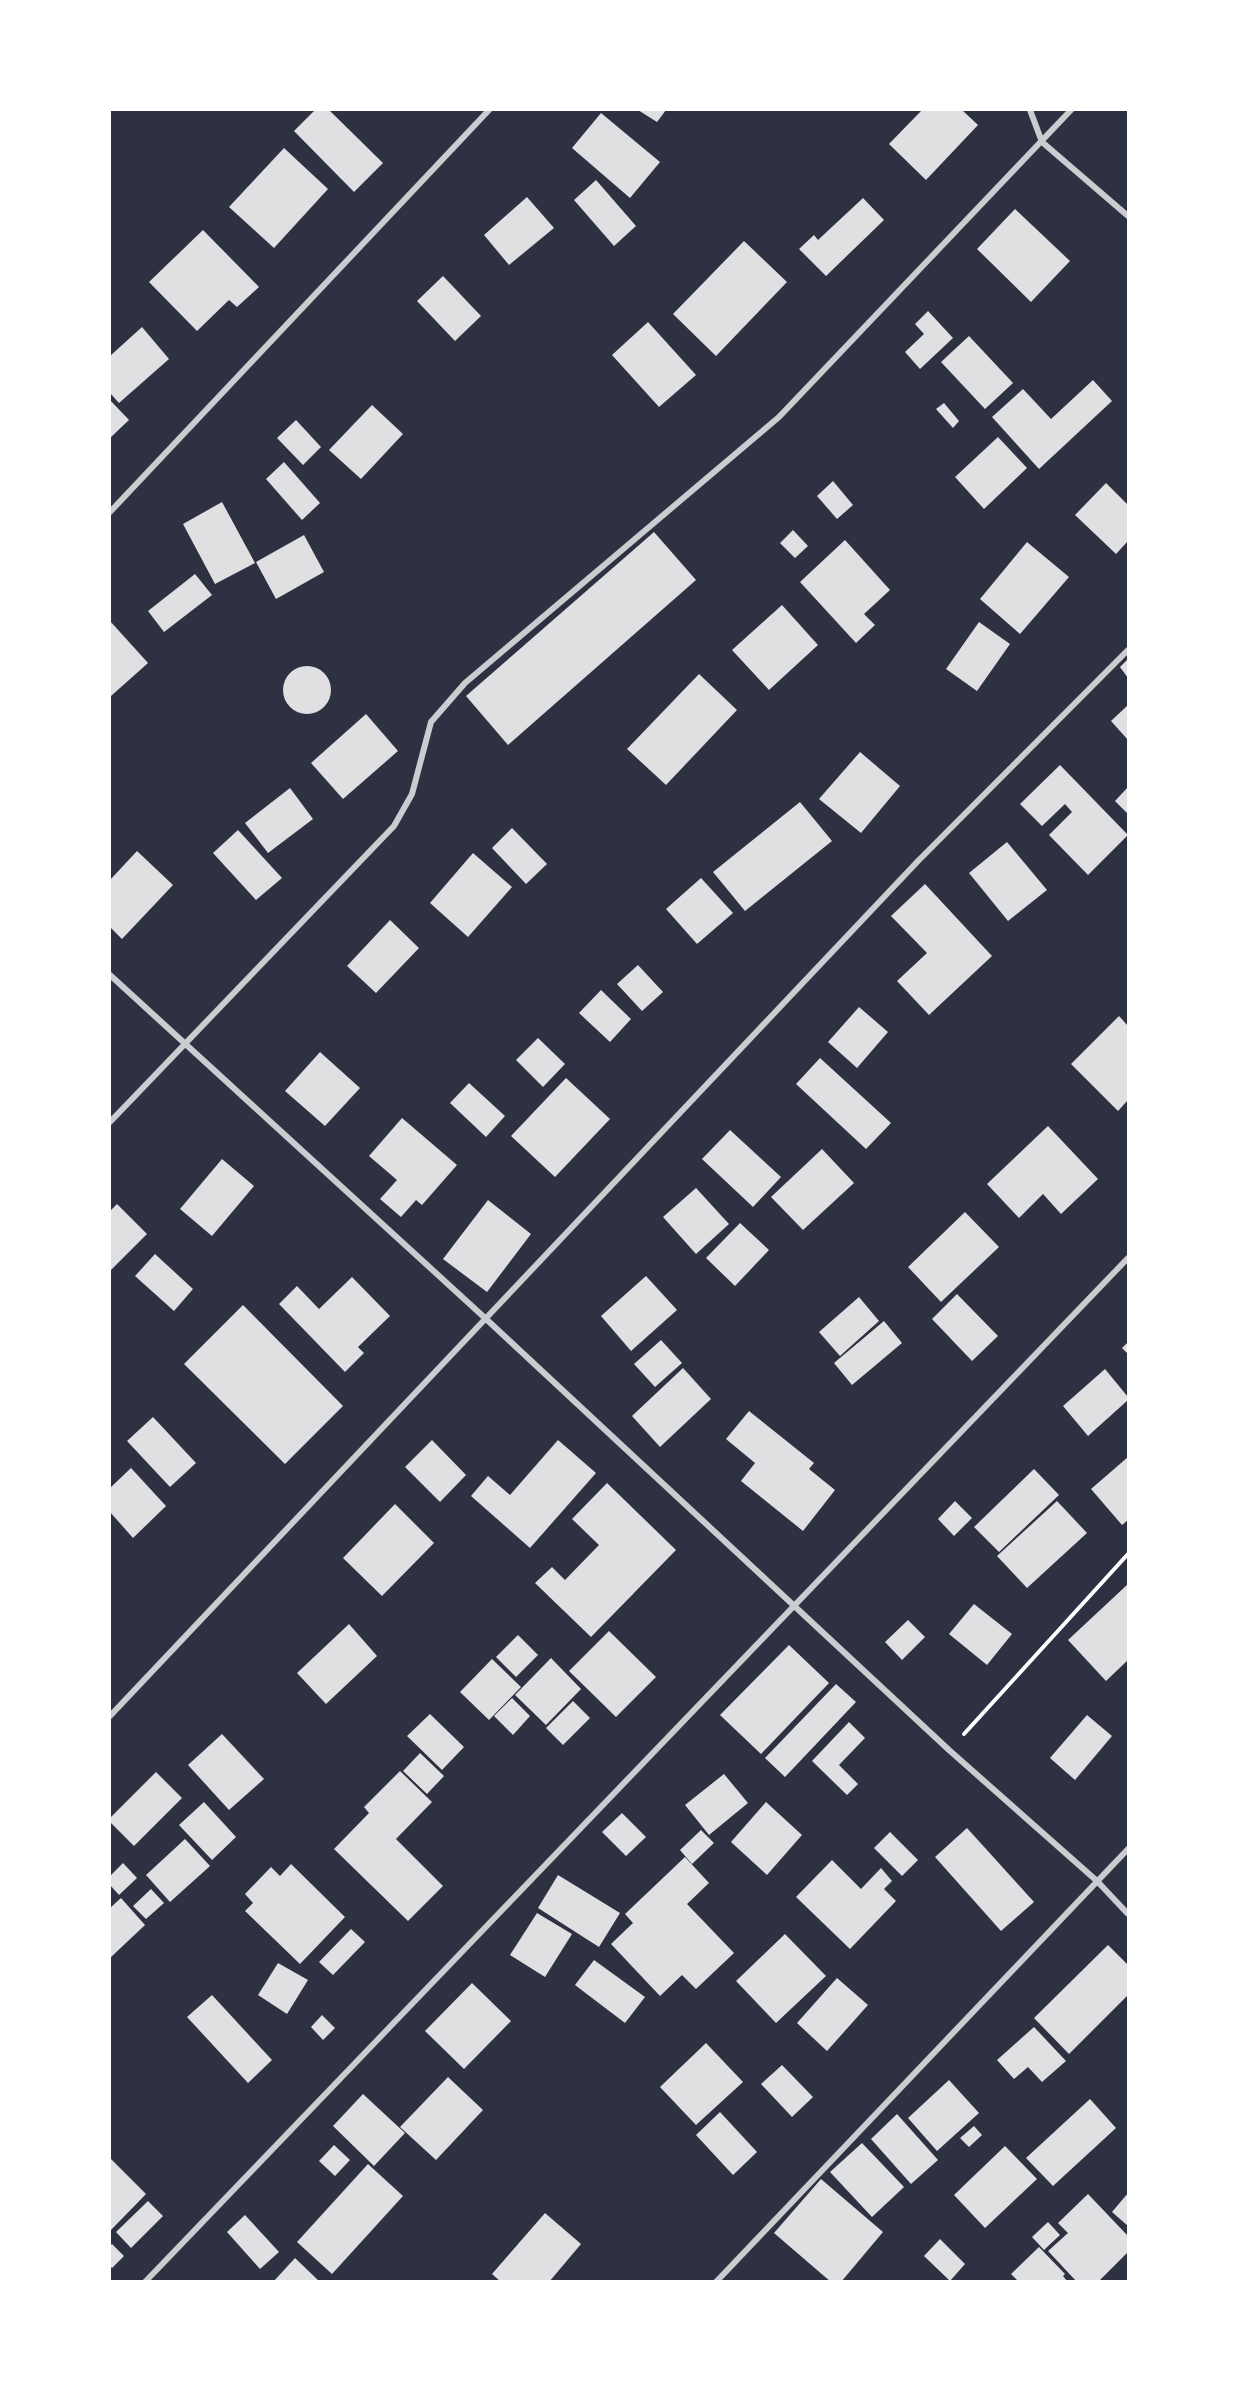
<!DOCTYPE html>
<style>
body{margin:0}
#map{position:relative;width:1238px;height:2391px;overflow:hidden;background:#2d3142;font-family:"Open Sans",sans-serif}
canvas{display:block}
.frame{position:absolute;inset:0;border:111px solid #fff;pointer-events:none}
</style>
<div id="map">
<canvas width="1238" height="2391"></canvas>
<div class="frame"></div>
</div>
<script>
const ctx = document.querySelector('canvas').getContext('2d');
ctx.lineJoin = 'round';
function fillPath(path, color) { ctx.fillStyle = color; ctx.fill(path, 'evenodd'); }
function strokePath(path, color, width, dash) { ctx.strokeStyle = color; ctx.lineWidth = width; ctx.lineCap = dash ? 'butt' : 'round'; ctx.setLineDash(dash || []); ctx.stroke(path); }
fillPath(new Path2D(`
 M315,110h14l54,53 -29,29 -60,-61z
 M638,110h28l-9,12z
 M922,110h40l16,15 -52,55 -37,-36z
 M601,113l59,49 -30,36 -58,-50z
 M284,148l44,41 -54,59 -45,-41z
 M596,180l40,46 -22,20 -40,-46z
 M527,197l27,31 -45,37 -25,-30z
 M863,198l21,22 -58,56 -27,-27 15,-14 4,5z
 M1015,209l55,52 -39,41 -54,-53z
 M203,230l56,57 -22,20 -8,-7 -32,31 -48,-49z
 M744,241l43,41 -71,74 -43,-42z
 M443,276l38,40 -26,25 -38,-40z
 M928,311l25,27 -33,31 -15,-17 19,-18 -9,-10z
 M648,322l48,53 -37,32 -47,-52z
 M142,327l27,32 -50,44 -9,-10v-37z
 M969,336l44,47 -28,26 -44,-47z
 M1093,380l19,21 -73,68 -47,-52 31,-28 28,30z
 M110,400l19,20 -19,18z
 M944,403l15,18 -6,7 -17,-19z
 M372,405l31,29 -42,45 -32,-29z
 M296,420l25,27 -18,18 -26,-27z
 M998,437l29,31 -43,41 -29,-32z
 M284,462l36,41 -18,17 -36,-41z
 M833,481l20,24 -16,14 -20,-23z
 M1106,483l22,22v36l-12,13 -41,-39z
 M222,502l33,61 -40,21 -32,-60z
 M793,530l15,16 -13,12 -15,-15z
 M654,532l42,48 -188,165 -42,-49z
 M304,535l20,37 -48,27 -20,-37z
 M845,540l45,50 -26,24 11,11 -19,18 -56,-61z
 M1027,542l42,35 -49,57 -40,-35z
 M195,574l17,21 -48,37 -16,-21z
 M782,605l36,40 -49,45 -37,-40z
 M110,621l38,42 -37,33 -1,-2z
 M979,622l31,22 -33,47 -31,-22z
 M1128,659v19l-8,-11z
 M283 690a24 24 0 1 1 48 0a24 24 0 1 1-48 0Z
 M699,674l38,36 -71,75 -39,-36z
 M1128,705v35l-17,-19z
 M366,714l32,37 -55,48 -32,-36z
 M860,752l40,34 -39,47 -42,-34z
 M1060,765l68,70 -40,40 -39,-40 23,-23 -7,-8 -23,22 -22,-22z
 M1128,787v27l-13,-13z
 M290,788l23,31 -45,34 -23,-30z
 M800,802l32,39 -87,70 -32,-39z
 M512,828l35,36 -21,20 -34,-36z
 M238,830l44,48 -26,22 -43,-47z
 M1007,842l40,48 -39,31 -39,-48z
 M137,851l36,34 -51,54 -12,-12v-47z
 M473,853l39,34 -44,50 -38,-34z
 M701,878l32,35 -36,31 -31,-35z
 M925,884l67,72 -63,59 -32,-34 30,-28 -36,-37z
 M390,920l29,28 -43,45 -29,-27z
 M638,965l25,27 -21,19 -25,-27z
 M601,990l30,29 -21,23 -31,-29z
 M859,1007l29,25 -31,36 -29,-26z
 M1119,1016l9,10v74l-10,11 -47,-47z
 M538,1038l27,26 -22,23 -27,-27z
 M320,1052l40,36 -35,38 -40,-35z
 M820,1058l71,65 -25,26 -70,-65z
 M566,1078l44,41 -55,58 -44,-41z
 M469,1083l36,33 -19,21 -36,-34z
 M402,1118l55,47 -35,40 -6,-5 -15,17 -21,-18 17,-19 -28,-24z
 M1048,1126l50,53 -37,35 -18,-20 -24,24 -32,-34z
 M730,1130l51,47 -28,30 -51,-48z
 M822,1149l32,34 -51,47 -32,-33z
 M222,1159l32,27 -42,50 -32,-27z
 M696,1188l33,36 -33,30 -33,-37z
 M488,1200l43,34 -44,58 -44,-33z
 M117,1204l30,30 -37,37v-60z
 M965,1212l34,35 -58,55 -33,-35z
 M740,1223l29,27 -34,36 -29,-28z
 M155,1254l38,35 -19,22 -39,-35z
 M646,1276l31,34 -46,41 -30,-35z
 M352,1277l38,39 -32,31 6,6 -19,19 -66,-68 18,-18 22,23z
 M957,1294l41,42 -26,25 -40,-42z
 M859,1297l20,24 -39,35 -21,-24z
 M243,1305l100,101 -58,58 -101,-100z
 M884,1321l18,22 -50,42 -18,-22z
 M661,1340l21,23 -27,24 -21,-23z
 M1128,1342v12l-6,-6z
 M683,1368l28,31 -51,48 -28,-31z
 M1105,1369l23,28v3l-40,36 -25,-30z
 M749,1411l65,52 -5,6 26,21 -32,41 -62,-50 14,-18 -29,-24z
 M153,1417l43,46 -26,24 -43,-46z
 M432,1440l34,35 -26,27 -35,-35z
 M558,1440l38,33 -66,75 -59,-52 17,-20 22,19z
 M1128,1457v63l-6,5 -31,-36z
 M131,1468l35,38 -33,32 -23,-26v-24z
 M1034,1469l25,26 -60,57 -25,-25z
 M607,1483l69,67 -85,87 -56,-54 17,-16 13,13 34,-35 -27,-26z
 M955,1501l17,17 -18,18 -16,-17z
 M1057,1501l30,32 -60,55 -30,-32z
 M395,1504l39,39 -52,53 -39,-38z
 M1128,1584v76l-22,21 -38,-41z
 M974,1604l38,30 -25,31 -38,-31z
 M908,1620l17,17 -23,23 -17,-18z
 M349,1624l28,32 -51,48 -29,-31z
 M609,1631l47,46 -40,40 -47,-46z
 M518,1635l20,20 -22,22 -20,-20z
 M789,1645l40,38 -68,71 -41,-39z
 M551,1658l30,31 -35,36 -31,-30z
 M492,1659l29,28 -32,33 -29,-28z
 M836,1684l20,18 -71,75 -20,-19z
 M512,1698l18,18 -17,19 -19,-19z
 M573,1701l17,17 -27,27 -17,-17z
 M430,1714l34,33 -22,23 -35,-34z
 M1087,1715l25,21 -37,44 -25,-22z
 M849,1722l16,16 -26,27 19,19 -11,11 -35,-34z
 M222,1734l42,45 -35,31 -41,-45z
 M420,1753l24,23 -17,18 -24,-23z
 M400,1771l32,31 -36,37 47,47 -35,35 -74,-72 35,-36 -5,-6z
 M156,1772l26,26 -48,48 -24,-24v-4z
 M724,1774l24,29 -39,32 -24,-30z
 M204,1802l32,35 -24,23 -33,-35z
 M766,1802l36,33 -35,40 -36,-33z
 M622,1813l24,24 -20,19 -24,-24z
 M967,1828l67,74 -33,29 -66,-74z
 M701,1830l13,13 -22,21 -12,-14z
 M890,1832l28,28 -16,16 -28,-28z
 M185,1839l25,27 -40,36 -24,-27z
 M685,1857l24,26 -22,21 47,49 -38,36 -14,-14 -22,21 -49,-52 22,-21 -8,-9z
 M832,1860l29,29 20,-21 11,13 -8,8 12,12 -46,48 -54,-52z
 M123,1863l14,15 -18,17 -9,-10v-9z
 M291,1864l54,53 -45,47 -55,-53 8,-8 -8,-9 26,-27 9,9z
 M558,1875l62,38 -21,34 -61,-39z
 M151,1889l13,14 -18,16 -13,-13z
 M121,1898l24,27 -35,33v-50z
 M537,1913l35,21 -27,43 -35,-22z
 M351,1929l14,13 -32,33 -14,-13z
 M785,1934l41,42 -50,47 -40,-42z
 M1108,1945l20,20v30l-59,59 -35,-36z
 M594,1960l51,37 -20,26 -50,-38z
 M278,1963l30,17 -21,34 -29,-19z
 M837,1978l31,27 -41,46 -30,-28z
 M472,1983l39,38 -47,48 -39,-38z
 M212,1995l60,65 -24,23 -61,-66z
 M322,2015l13,13 -12,12 -12,-13z
 M1034,2027l32,34 -24,21 -14,-15 -14,12 -17,-19z
 M706,2043l37,39 -47,43 -36,-38z
 M782,2065l31,32 -21,20 -31,-33z
 M448,2077l35,33 -47,50 -36,-33z
 M949,2080l30,33 -42,38 -29,-33z
 M363,2094l42,39 -31,33 -41,-40z
 M1090,2099l26,29 -63,58 -27,-28z
 M720,2112l37,40 -24,23 -37,-40z
 M897,2114l41,46 -27,24 -40,-45z
 M974,2126l8,9 -13,12 -9,-9z
 M862,2143l42,44 -32,30 -42,-45z
 M334,2145l16,15 -15,16 -16,-15z
 M1005,2146l32,33 -52,49 -31,-33z
 M110,2158l36,36 -36,37z
 M368,2164l35,32 -71,78 -35,-32z
 M821,2179l62,53 -42,50h-10l-57,-49z
 M1128,2193v33l-16,-14z
 M1088,2194l40,42v16l-30,30h-21l-29,-31 20,-18 -10,-10z
 M148,2201l15,15 -32,32 -15,-16z
 M545,2213l36,31 -32,38h-48l-9,-8z
 M245,2215l34,37 -19,17 -33,-37z
 M1048,2222l12,13 -16,15 -12,-13z
 M940,2239l25,25 -15,17 -26,-25z
 M112,2244l12,12 -12,12 -2,-2v-20z
 M1039,2247l26,27 -2,2 5,6h-49l-8,-8z
 M295,2258l25,24h-47z`), '#e0e0e3');
strokePath(new Path2D(`
 M964,1734l164,-180`), '#fff', 4);
strokePath(new Path2D(`
 M1030,110l12,32 86,74
 M110,512l379,-402
 M110,975l375,343 464,432 148,131 31,33
 M110,1122l284,-296 18,-32 19,-72 34,-39 314,-266 292,-307
 M110,1716l808,-855 210,-211
 M145,2282l983,-1024
 M716,2282l412,-433`), '#caccd0', 6);
</script>
